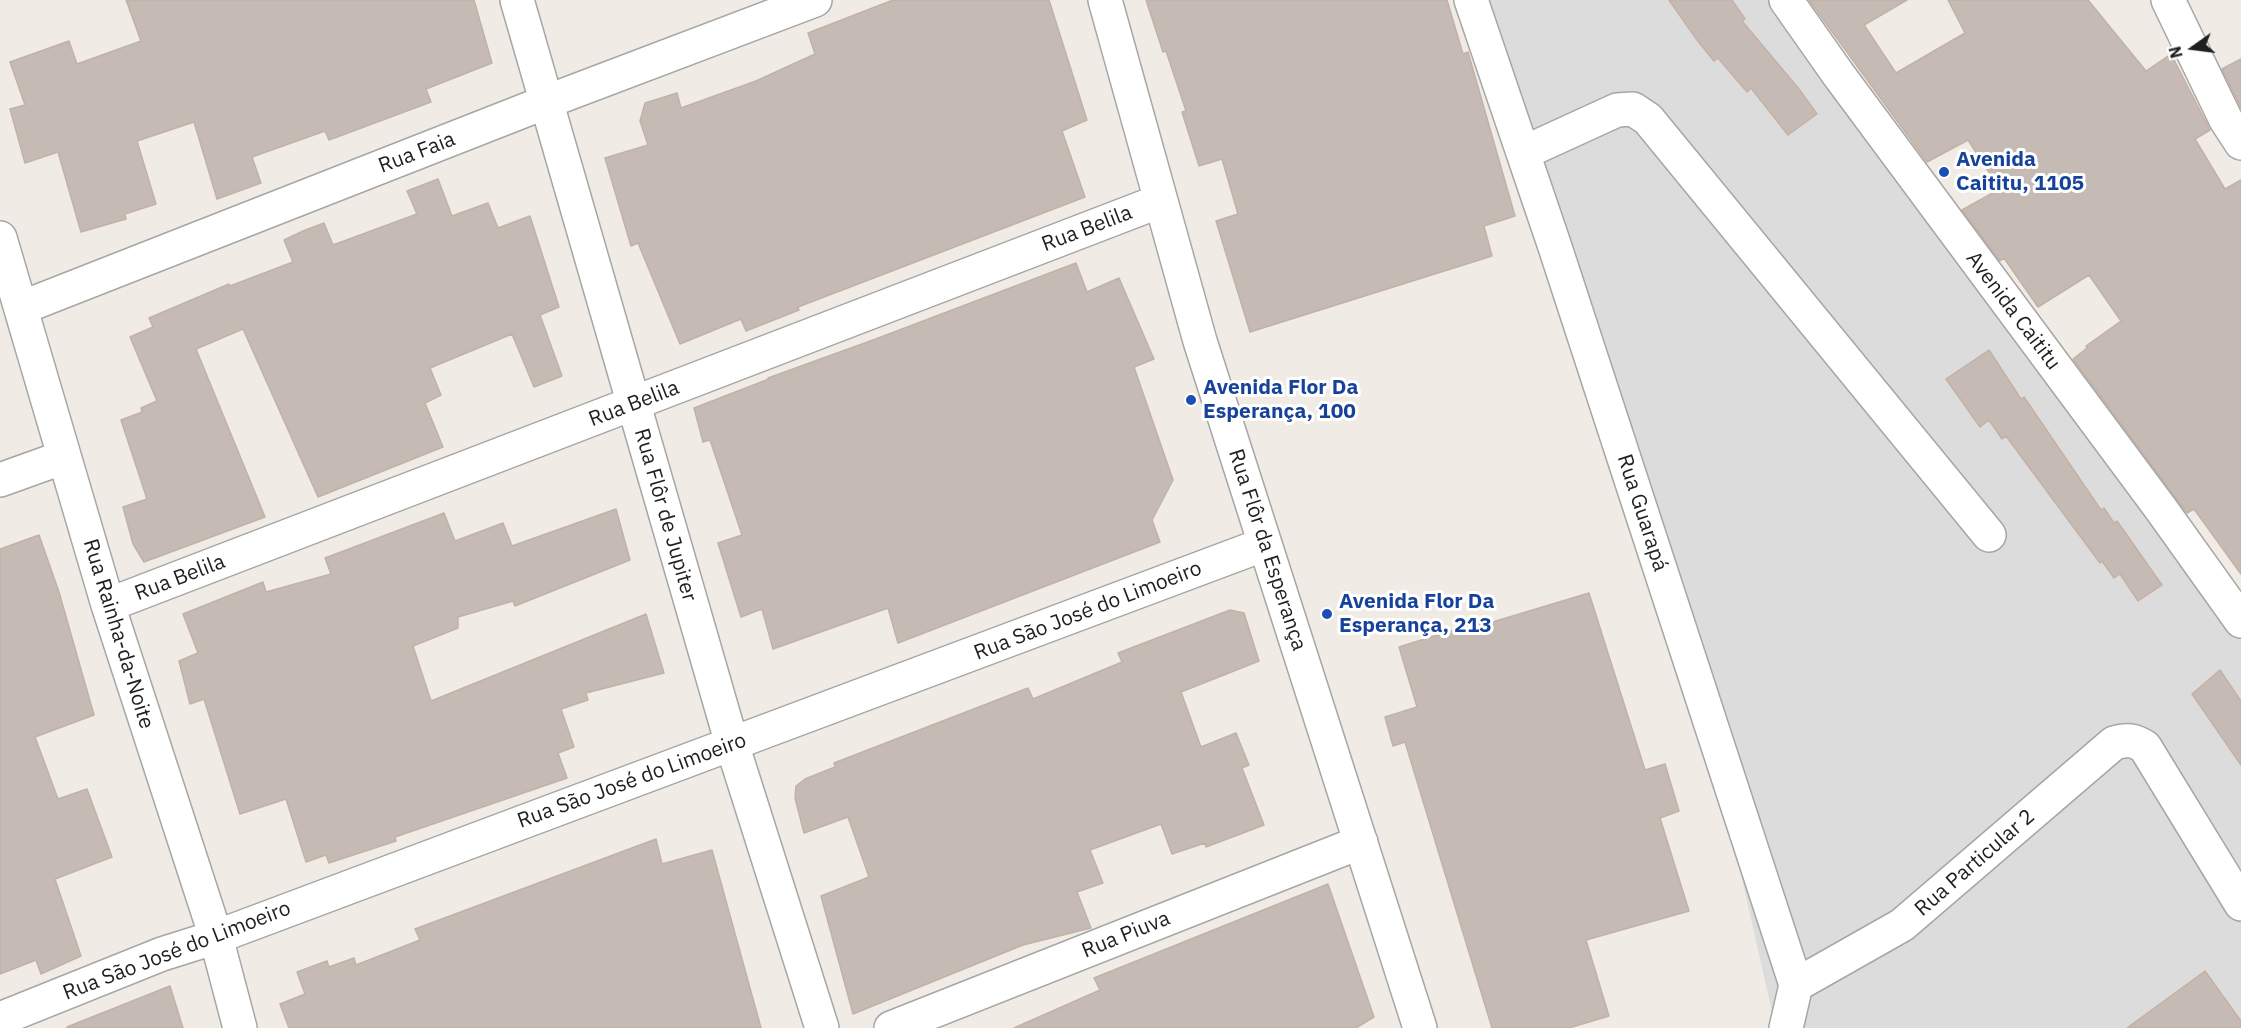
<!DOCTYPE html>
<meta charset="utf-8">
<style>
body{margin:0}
#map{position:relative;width:2241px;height:1028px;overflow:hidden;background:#f0ece5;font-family:"IBM Plex Sans",sans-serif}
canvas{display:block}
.north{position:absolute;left:2163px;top:18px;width:60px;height:60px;-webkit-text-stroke:4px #fff;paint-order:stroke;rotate:256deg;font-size:16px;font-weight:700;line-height:24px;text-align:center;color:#1f1f1f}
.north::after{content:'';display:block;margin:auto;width:21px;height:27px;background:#1f1f1f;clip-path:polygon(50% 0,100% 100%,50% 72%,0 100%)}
</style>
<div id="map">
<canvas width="2241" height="1028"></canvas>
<div class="north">N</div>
</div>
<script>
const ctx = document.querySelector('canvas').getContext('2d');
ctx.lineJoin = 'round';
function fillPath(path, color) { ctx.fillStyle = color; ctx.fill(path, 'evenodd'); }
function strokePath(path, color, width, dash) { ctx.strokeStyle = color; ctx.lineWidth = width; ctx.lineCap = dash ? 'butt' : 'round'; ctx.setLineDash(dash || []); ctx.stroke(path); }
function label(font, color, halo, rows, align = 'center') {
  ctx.font = font + ' "IBM Plex Sans",sans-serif'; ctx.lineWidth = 6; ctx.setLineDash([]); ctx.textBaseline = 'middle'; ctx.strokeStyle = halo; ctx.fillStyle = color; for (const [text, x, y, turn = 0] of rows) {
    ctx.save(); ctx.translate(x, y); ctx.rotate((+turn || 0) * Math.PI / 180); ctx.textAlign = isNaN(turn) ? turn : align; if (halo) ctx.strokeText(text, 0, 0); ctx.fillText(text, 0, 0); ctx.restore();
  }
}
fillPath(new Path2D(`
 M1470,0h309l462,632v396h-459l-9,-12 -60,-265z`), '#dddcdc');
const building = new Path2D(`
 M126,0h348l18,63 -66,26 5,13 -102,38 -4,-9 -73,26 9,26 -44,16 -23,-77 -57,19 19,63 -31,10 1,5 -45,13 -23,-80 -33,11 -15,-54 15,-4 -15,-43 59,-21 8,23 64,-23z
 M893,0h156l38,120 -25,11 23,66 -287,110 1,3 -53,21 -5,-12 -61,25 -42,-101 -7,3 -26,-88 43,-13 -8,-24 5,-18 32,-10 4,15 75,-27 59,-27 -7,-21z
 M1146,0h301l16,54 5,-2 47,164 -31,10 8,30 -242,76 -34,-111 22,-7 -16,-55 -23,7 -17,-54 4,-1 -20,-60 -3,1z
 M1669,0h63l13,19 -3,2 57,68 18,25 -29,21 -37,-47 -4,4 -29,-34 -4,3 -17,-21z
 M1809,0h98l-43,25 32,48 69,-40 -17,-33h140l58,71 25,-17 39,76 -15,9 30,50 16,-9v394l-47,-65 -7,4 -114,-154 14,-11 -1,-2 35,-25 -32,-46 -51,32 -34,-49 -4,3 -38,-51 38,-21 -32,-49 -41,22z
 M2241,59v49l-19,-39z
 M438,179l14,37 36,-13 10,25 32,-12 29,91 -19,8 22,61 -28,11 -22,-53 -82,34 11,27 -16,8 18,44 -125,50 -75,-168 -47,20 69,168 -121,45 -11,-18 -10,-37 24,-8 -26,-79 21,-8 -1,-4 16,-7 -27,-64 23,-10 -4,-9 80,-34 1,2 63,-24 -9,-22 19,-9 21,-8 9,22 84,-31 -10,-23z
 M1076,263l11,29 32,-14 35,81 -20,8 39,113 -21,40 8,22 -262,101 -10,-35 -115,41 -11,-40 -21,8 -23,-74 24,-8 -32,-95 -7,2 -9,-34 75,-29 -1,-1 105,-38z
 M1989,350l32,49 3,-2 77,113 3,-2 10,15 3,-2 45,64 -24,16 -18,-27 -6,4 -12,-17 -2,2 -94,-127 -4,3 -13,-19 -9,7 -34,-48z
 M616,509l14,51 -115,46 -2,-5 -55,16v11l-45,18 18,55 215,-87 18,59 -78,20 2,7 -27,9 13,38 -16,6 9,25 -172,59 1,4 -67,22 -3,-8 -20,7 -20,-63 -46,15 -36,-115 -14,5 -11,-43 19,-8 -15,-39 80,-32 3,10 65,-18 -6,-16 119,-45 11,28 48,-18 9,23z
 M39,535l20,57 35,123 -59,22 23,62 29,-10 25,68 -57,22 26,77 -40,18 -5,-14 -36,14v-425z
 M1589,593l56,177 20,-6 14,47 -19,7 29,93 -103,29 23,76 -40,12h-77l-87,-286 -12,4 -8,-29 32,-10 -18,-60 86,-27 1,4z
 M1230,610l14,3 15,48 -78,31 20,55 35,-14 13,32 -7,3 22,57 -58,22 -1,-4 -33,11 -11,-30 -71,26 13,33 -26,9 14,36 -68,17 -170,69 -32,-118 48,-19 -21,-60 -44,16 -9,-35 1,-12 9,-7 30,-12 -1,-4 194,-75 5,11 89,-37 -4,-9z
 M2220,670l21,31v64l-49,-71z
 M656,839l6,25 50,-14 49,178h-472l-9,-24 25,-10 -8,-22 30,-11 2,6 25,-9 2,7 64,-25 -5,-11z
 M1328,884l46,133 -18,11h-342l86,-38 -6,-12z
 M2205,971l36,50v7h-114z
 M170,986l13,42h-115l-1,-1z`);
fillPath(building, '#c5bbb4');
strokePath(building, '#c3b1a6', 1.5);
const street = new Path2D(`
 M517,0l215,744 90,284
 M1105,0l95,341 220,687
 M1471,0l84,247 241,738 -10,43
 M1786,0l52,74 323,435 80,112
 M2168,0l58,120 15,23
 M1523,153l94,-43 16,-1 15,10 341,416
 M0,238l108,367 108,332 24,91
 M21,308l525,-206 269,-102
 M0,480l64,-23
 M108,605l1052,-404
 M1796,985l106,-60 212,-182c13,-4 20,-3 31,4l96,157
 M0,1019l162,-65 54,-17 1049,-393
 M891,1028l470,-186`);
strokePath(street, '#a6a6a6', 36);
strokePath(street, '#fff', 33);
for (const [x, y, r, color] of [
 [1944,172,6,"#1a4fb4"],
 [1191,400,6,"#1a4fb4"],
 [1327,614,6,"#1a4fb4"]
]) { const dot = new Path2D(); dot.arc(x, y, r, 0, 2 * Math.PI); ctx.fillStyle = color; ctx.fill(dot); strokePath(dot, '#fff', 2); }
label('21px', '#1f1f1f', '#fff', [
 ["Rua Faia",417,153,-21],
 ["Rua Belila",1087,229,-21],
 ["Avenida Caititu",2013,311,53],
 ["Rua Belila",634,404,-21],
 ["Rua Guarapá",1642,513,72],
 ["Rua Flôr de Jupiter",665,515,74],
 ["Rua Flôr da Esperança",1267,550,72],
 ["Rua Belila",180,578,-21],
 ["Rua São José do Limoeiro",1088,611,-21],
 ["Rua Rainha-da-Noite",118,634,73],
 ["Rua São José do Limoeiro",632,781,-20],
 ["Rua Particular 2",1975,863,-41],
 ["Rua Piuva",1126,935,-22],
 ["Rua São José do Limoeiro",177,951,-21]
]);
label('bold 21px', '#164399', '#fff', [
 ["Avenida",1956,160],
 ["Caititu, 1105",1956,184],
 ["Avenida Flor Da",1203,388],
 ["Esperança, 100",1203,412],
 ["Avenida Flor Da",1339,602],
 ["Esperança, 213",1339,626]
], 'left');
</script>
